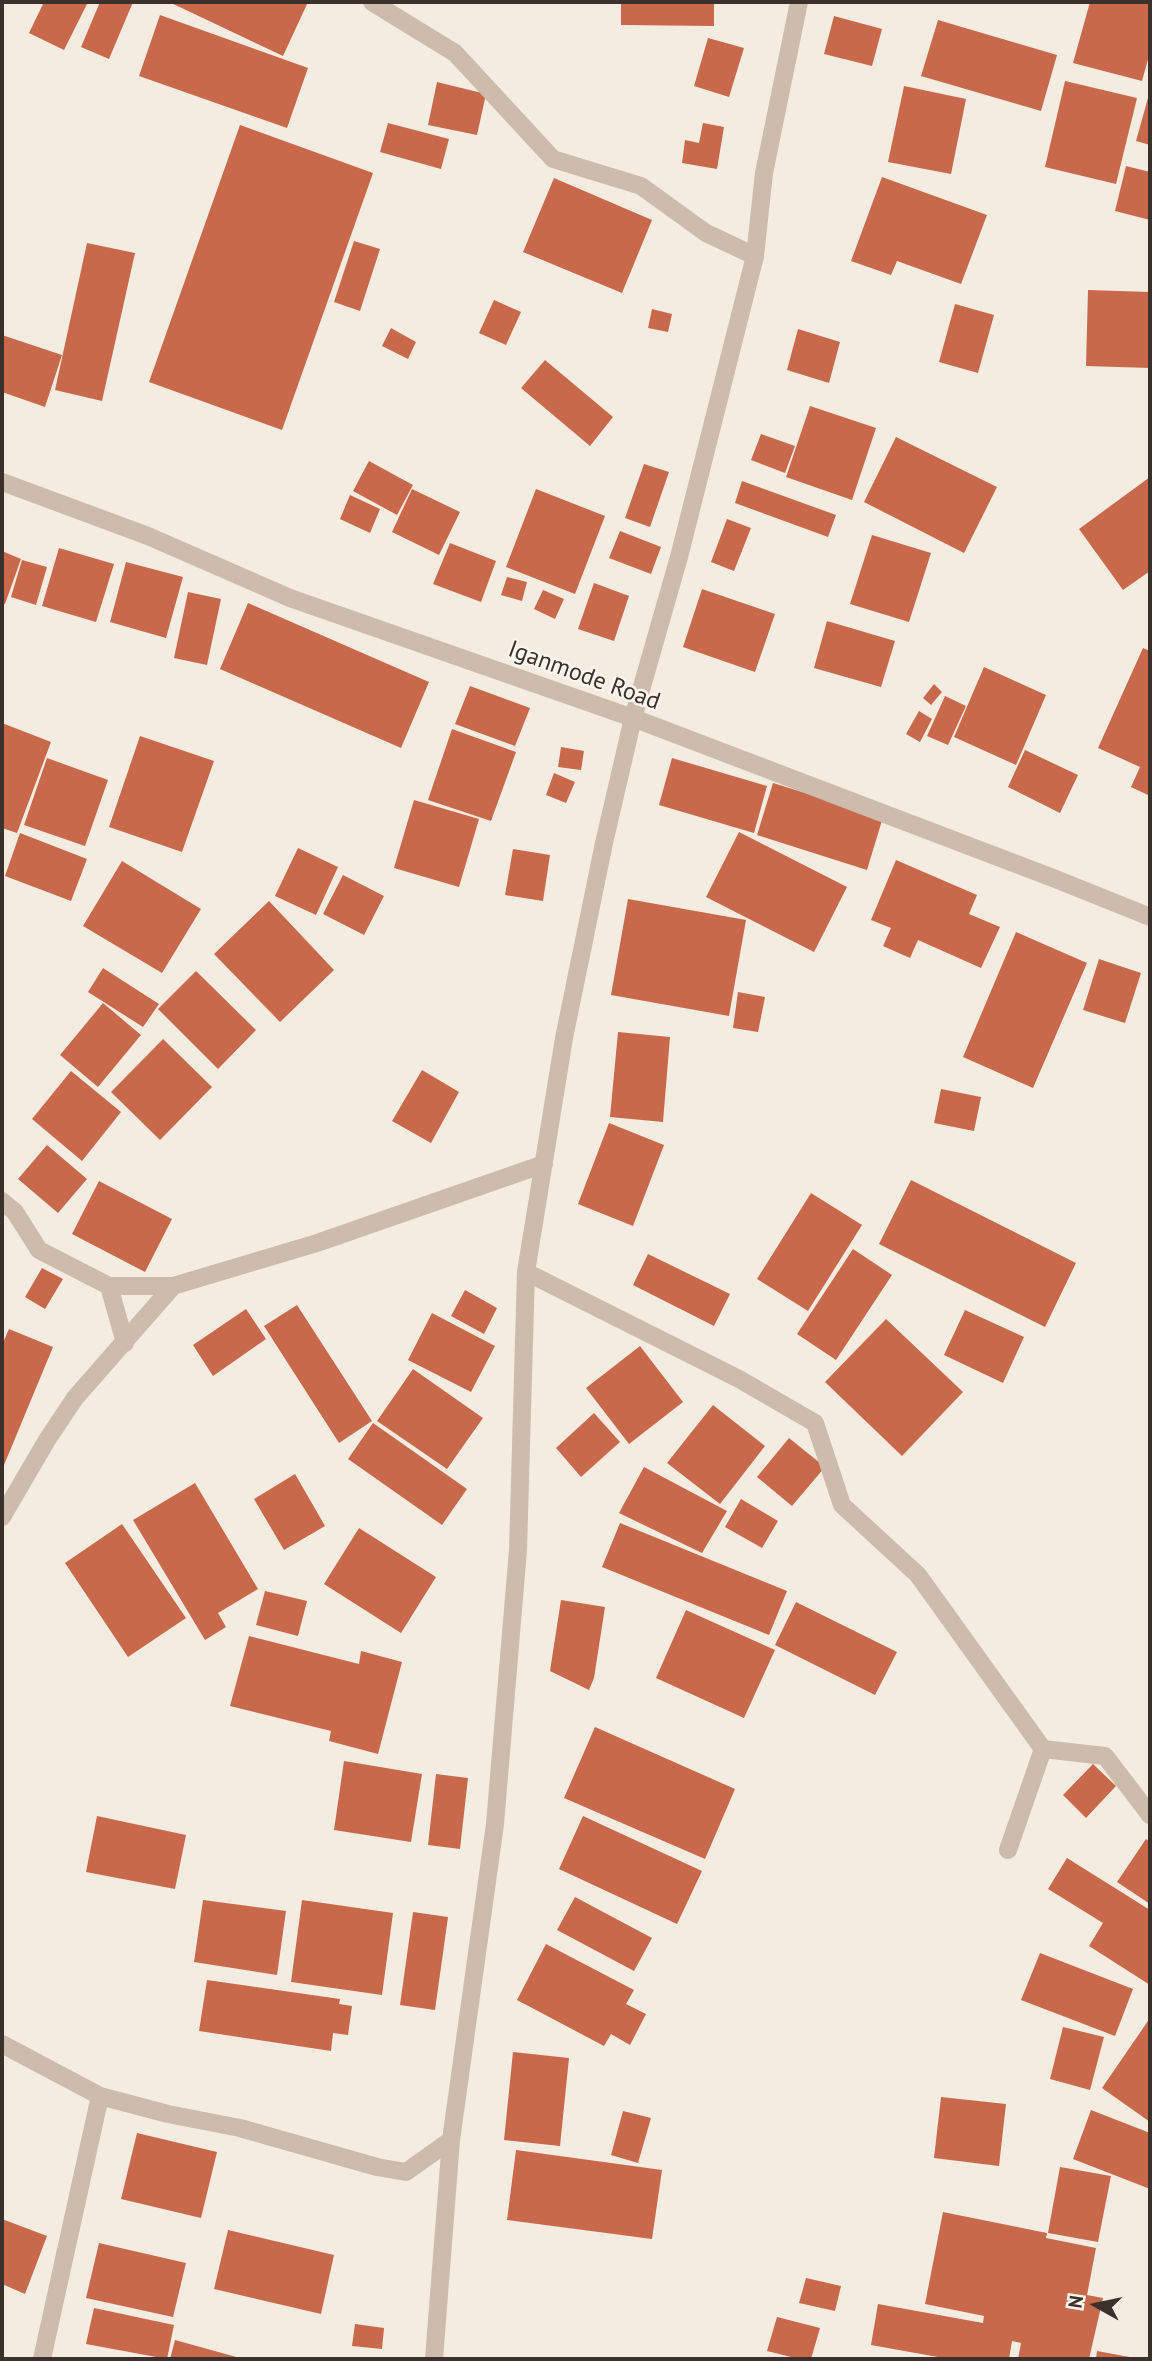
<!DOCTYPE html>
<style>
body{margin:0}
#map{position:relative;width:1152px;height:2361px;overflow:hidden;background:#f4ebe1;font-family:"PT Sans",sans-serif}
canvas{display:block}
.frame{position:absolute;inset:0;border:4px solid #3b302b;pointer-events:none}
.north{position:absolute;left:1061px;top:2270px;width:70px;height:70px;-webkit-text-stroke:5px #fbf5ee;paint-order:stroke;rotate:279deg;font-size:19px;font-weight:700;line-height:28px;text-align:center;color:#3b302b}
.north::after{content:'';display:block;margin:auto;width:24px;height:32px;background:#3b302b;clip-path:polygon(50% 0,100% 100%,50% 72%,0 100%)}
</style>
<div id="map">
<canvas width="1152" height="2361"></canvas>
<div class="frame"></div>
<div class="north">N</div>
</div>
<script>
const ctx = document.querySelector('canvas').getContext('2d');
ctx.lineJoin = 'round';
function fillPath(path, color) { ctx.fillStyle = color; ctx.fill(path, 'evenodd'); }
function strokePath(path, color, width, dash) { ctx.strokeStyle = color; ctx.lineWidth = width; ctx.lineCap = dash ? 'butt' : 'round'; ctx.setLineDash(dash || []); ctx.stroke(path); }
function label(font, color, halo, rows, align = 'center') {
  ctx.font = font + ' "PT Sans",sans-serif'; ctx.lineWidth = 5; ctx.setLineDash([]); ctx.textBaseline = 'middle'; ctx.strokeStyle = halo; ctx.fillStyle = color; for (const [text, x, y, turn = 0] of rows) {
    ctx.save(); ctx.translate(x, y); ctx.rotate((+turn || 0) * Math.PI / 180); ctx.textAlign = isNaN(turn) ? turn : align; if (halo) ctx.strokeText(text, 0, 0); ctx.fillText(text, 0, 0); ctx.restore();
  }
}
fillPath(new Path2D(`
 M44,2h44l-24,48 -35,-17z
 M100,2h33l-24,57 -28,-12z
 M169,2h139l-25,54z
 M621,2h93v24l-93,-1z
 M1090,2h60v50l-8,29 -69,-18z
 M160,15l148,53 -21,60 -148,-52z
 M834,16l48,13 -10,37 -48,-12z
 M938,20l119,35 -16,56 -120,-35z
 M708,38l36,10 -15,49 -35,-11z
 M1065,81l72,17 -21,86 -71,-17z
 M437,82l49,12 -9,41 -49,-10z
 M904,86l62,13 -15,75 -63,-12z
 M1148,98l2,1v46l-14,-4z
 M388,123l61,16 -8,30 -61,-17z
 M703,123l21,4 -7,42 -35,-6 3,-23 14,3z
 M240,125l133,48 -91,257 -133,-48z
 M1126,166l24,6v48l-35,-9z
 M882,177l105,38 -26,69 -64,-23 -6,14 -40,-14z
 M554,178l98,42 -30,73 -99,-41z
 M354,241l26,8 -20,62 -26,-9z
 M87,243l48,10 -33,148 -47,-11z
 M1088,290l62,2v76l-64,-2z
 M494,300l27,12 -15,33 -27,-12z
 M955,304l39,11 -16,58 -39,-11z
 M652,309l20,5 -4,18 -20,-4z
 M391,328l25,14 -8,17 -26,-13z
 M798,329l42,13 -11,41 -42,-13z
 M2,335l60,20 -17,52 -43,-15z
 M545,360l68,57 -23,29 -69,-58z
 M810,406l66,22 -24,72 -66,-23z
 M761,434l34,12 -10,27 -34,-13z
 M896,437l101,50 -33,66 -100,-51z
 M369,461l44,24 -16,30 -44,-24z
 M644,464l25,8 -19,55 -25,-9z
 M1150,477v94l-27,19 -44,-61z
 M742,481l94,34 -8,22 -93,-34z
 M412,489l48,23 -21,43 -47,-23z
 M536,489l69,27 -30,78 -69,-27z
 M350,495l30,14 -10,24 -30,-14z
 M727,519l24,9 -17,43 -23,-9z
 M620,531l41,16 -10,27 -42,-16z
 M872,535l59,18 -22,69 -59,-18z
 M450,543l46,18 -15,41 -48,-18z
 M59,548l55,16 -18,58 -54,-16z
 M2,551l19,8 -16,45 -3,-1z
 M22,560l25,7 -11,38 -25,-8z
 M126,562l57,15 -17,61 -56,-16z
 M507,577l20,5 -5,19 -21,-6z
 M594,583l35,13 -15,45 -36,-12z
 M702,589l73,25 -20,58 -72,-25z
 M543,590l21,9 -9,20 -21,-10z
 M188,592l33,7 -14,66 -33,-7z
 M248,603l181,79 -28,66 -181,-79z
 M827,621l68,20 -14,46 -67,-19z
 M1143,648l7,3v145l-19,-9 9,-20 -42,-19z
 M984,667l62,28 -30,70 -62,-28z
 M934,684l8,8 -11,13 -8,-7z
 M470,686l60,22 -15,38 -60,-22z
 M945,696l21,10 -18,39 -21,-9z
 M919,711l13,8 -12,23 -14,-8z
 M2,723l49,19 -34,91 -15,-5z
 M452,729l64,23 -25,69 -63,-21z
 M140,736l74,25 -32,91 -73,-25z
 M561,747l23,4 -3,19 -23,-3z
 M1025,750l53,25 -18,38 -52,-26z
 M47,758l61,22 -23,66 -61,-21z
 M672,758l95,28 -13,47 -95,-28z
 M554,773l21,9 -9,21 -20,-8z
 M773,783l110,34 -16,53 -110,-35z
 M414,800l65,19 -20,68 -65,-19z
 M739,832l108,55 -33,65 -108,-55z
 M20,833l67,26 -16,42 -66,-25z
 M298,848l40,19 -22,48 -41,-19z
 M513,849l37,6 -7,46 -38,-6z
 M896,860l81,35 -8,19 31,13 -19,41 -63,-28 -8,18 -27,-12 8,-18 -20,-8z
 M122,861l79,48 -39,64 -79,-47z
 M343,875l41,21 -20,39 -41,-21z
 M628,899l118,21 -17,96 -118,-21z
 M269,901l65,69 -54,52 -66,-68z
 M1016,932l71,31 -54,125 -70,-31z
 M1099,959l42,14 -16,50 -42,-13z
 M103,968l56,36 -16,23 -55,-35z
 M196,971l60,59 -38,39 -60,-60z
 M738,992l27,5 -7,35 -25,-4z
 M103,1003l38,32 -43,52 -38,-32z
 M618,1032l52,5 -7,85 -53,-5z
 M163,1039l49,48 -52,53 -49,-48z
 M422,1070l37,22 -28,51 -39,-22z
 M71,1071l50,41 -39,49 -50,-42z
 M941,1089l40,8 -7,34 -40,-8z
 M609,1123l55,22 -31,81 -55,-22z
 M47,1145l40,34 -29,34 -40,-34z
 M911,1180l165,83 -31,64 -166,-83z
 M99,1181l73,38 -27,53 -73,-38z
 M811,1193l51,32 -54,86 -51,-32z
 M853,1249l39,26 -56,85 -39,-26z
 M648,1254l82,40 -16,32 -81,-41z
 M42,1268l21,11 -18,30 -20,-12z
 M465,1290l32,18 -13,26 -33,-18z
 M297,1305l75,116 -33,22 -75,-117z
 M246,1309l20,30 -53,37 -20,-31z
 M965,1310l59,27 -21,46 -59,-28z
 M432,1313l63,33 -24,46 -63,-32z
 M886,1319l77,73 -61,64 -77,-74z
 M9,1329l44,18 -49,118 -2,-1v-119z
 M640,1346l43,56 -54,42 -43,-56z
 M413,1369l70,49 -36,51 -70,-48z
 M713,1405l52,41 -45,58 -53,-41z
 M594,1413l26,29 -39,35 -25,-29z
 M373,1423l94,66 -25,36 -94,-66z
 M789,1438l36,29 -33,39 -35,-29z
 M644,1467l83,44 -25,42 -83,-40z
 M295,1474l30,52 -41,24 -30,-51z
 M195,1483l63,106 -40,24 8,14 -21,13 -72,-120z
 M741,1499l37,22 -16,27 -37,-21z
 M620,1523l167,68 -18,44 -167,-68z
 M122,1524l64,94 -58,39 -63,-94z
 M359,1528l77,49 -35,56 -77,-49z
 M265,1591l42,10 -9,35 -42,-11z
 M561,1600l44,7 -11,71 -5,12 -39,-19z
 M796,1602l101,50 -22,43 -100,-50z
 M686,1610l89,40 -31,68 -88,-40z
 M249,1636l110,28 2,-13 41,11 -24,92 -49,-13 2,-10 -101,-25z
 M595,1727l140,62 -30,70 -141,-61z
 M344,1761l78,13 -11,68 -77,-12z
 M1093,1764l23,22 -30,32 -23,-23z
 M436,1774l32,4 -8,71 -32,-4z
 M97,1816l89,19 -11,54 -89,-17z
 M583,1816l119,55 -25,53 -118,-55z
 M1146,1839l4,3v62l-33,-22z
 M1067,1858l83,52v75l-61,-39 14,-23 -55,-34z
 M575,1897l77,41 -18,33 -77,-41z
 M203,1900l83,11 -9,64 -83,-13z
 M302,1900l91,13 -11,82 -91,-13z
 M413,1912l35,5 -13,93 -35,-5z
 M546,1944l88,46 -8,14 20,10 -16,31 -19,-11 -7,12 -87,-46z
 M1040,1953l93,36 -18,47 -94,-36z
 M207,1980l133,19 -1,5 13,2 -4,29 -15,-2 -2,18 -132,-20z
 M1150,2018v104l-48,-34z
 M1063,2027l41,10 -14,53 -40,-11z
 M513,2052l56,6 -9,88 -56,-6z
 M941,2097l65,7 -7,62 -65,-8z
 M1091,2110l59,23v56l-77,-30z
 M623,2111l28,7 -13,45 -27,-8z
 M137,2133l80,19 -16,66 -80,-19z
 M516,2150l146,20 -10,69 -145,-19z
 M1060,2167l51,9 -13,66 -50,-9z
 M943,2212l104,21 -1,5 50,10 -9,47 16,3 -14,61h-71l3,-16 -9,-2 -3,18h-60l-78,-14 7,-41 105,19 1,-7 -59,-12z
 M2,2219l45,17 -22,58 -23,-10z
 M228,2230l106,25 -13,59 -107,-25z
 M99,2243l87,20 -13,54 -87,-19z
 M806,2278l35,8 -6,25 -36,-8z
 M94,2308l80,17 -7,34 -81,-15z
 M777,2317l43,11 -9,31h-12l-32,-8z
 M355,2324l29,4 -2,21 -30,-3z
 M175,2340l65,18v1h-70z
 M1097,2351l38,7v1h-39z`), '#c8694b');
strokePath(new Path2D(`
 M372,2l83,51 98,106 88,27 65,47 49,23
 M2,1201l13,11 24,38 70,36h64l144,-43 227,-79
 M526,1272l213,107 76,44 27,82 76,70 125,174 62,7 45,59
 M109,1286l16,57
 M2,1517l45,-77 28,-42 98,-112
 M1008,1850l35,-101
 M2,2044l98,52 68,18 72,14 137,39 29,5 45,-32
 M42,2359l58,-263
 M434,2359l17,-219 44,-316 23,-274 8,-278 38,-234 40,-195 29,-125 420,160 97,39`), '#cdbbac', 18);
strokePath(new Path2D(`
 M2,482l146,54 142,62 343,120 46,-161 76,-301 9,-83 35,-171`), '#cdbbac', 18);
label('24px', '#3b302b', '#fbf5ee', [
 ["Iganmode Road",584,676,20]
]);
</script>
